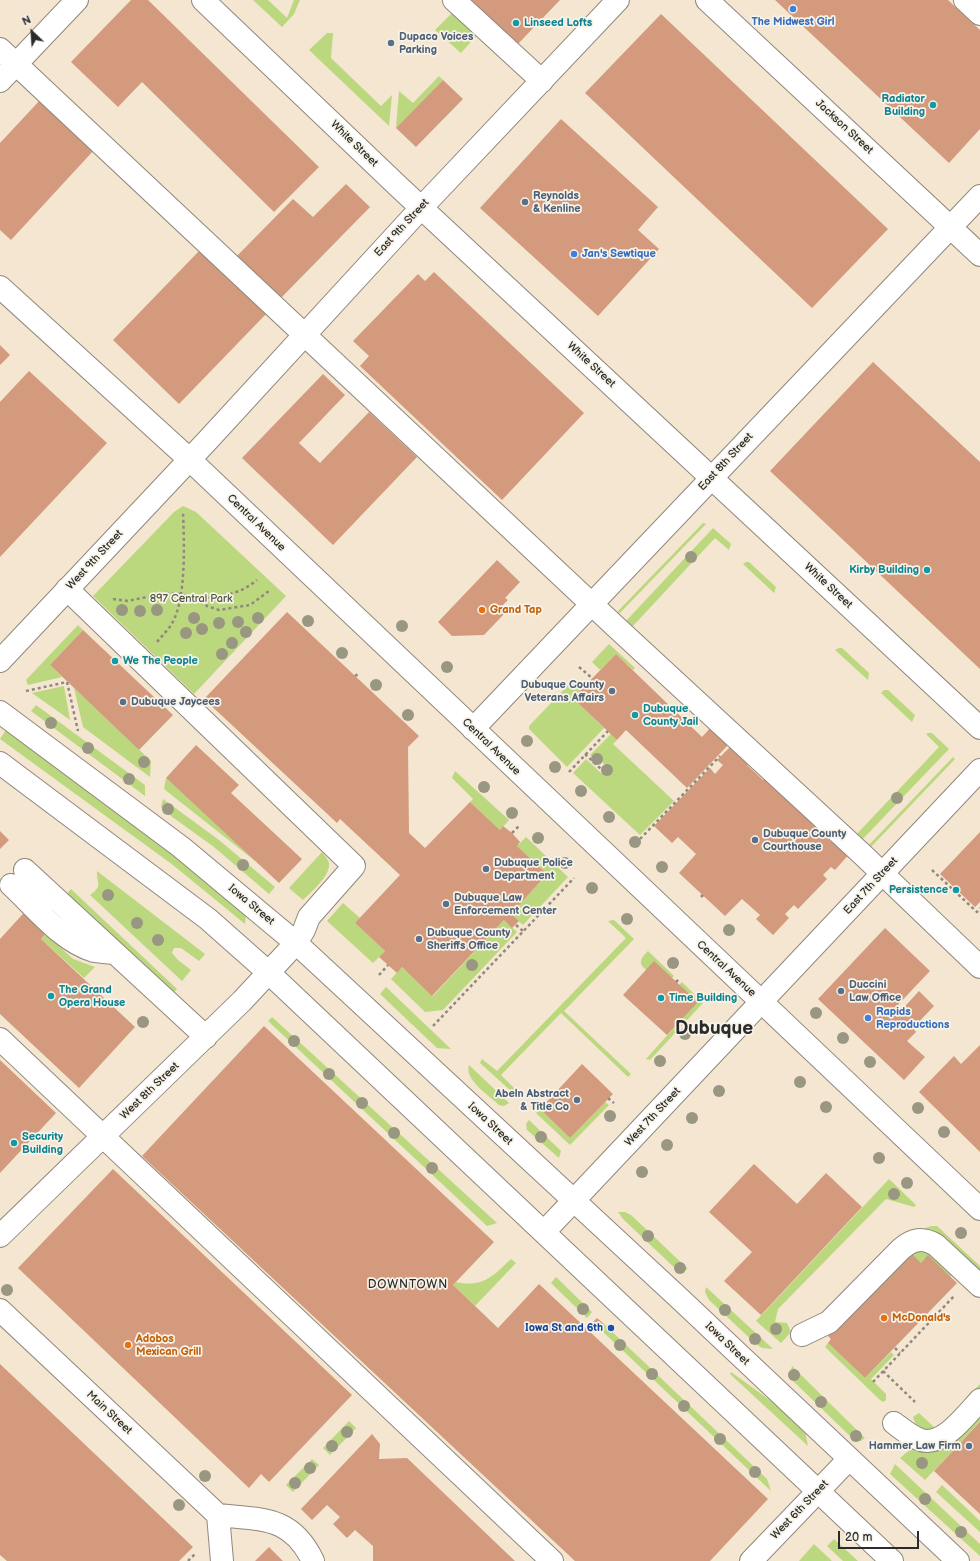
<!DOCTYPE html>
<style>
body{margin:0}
#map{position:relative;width:980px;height:1561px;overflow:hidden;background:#f4e6d0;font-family:"Balsamiq Sans",sans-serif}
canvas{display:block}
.north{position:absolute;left:12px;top:12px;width:40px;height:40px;-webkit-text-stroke:3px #f7f3e8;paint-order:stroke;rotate:335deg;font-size:11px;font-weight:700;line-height:16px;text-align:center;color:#2b2b2b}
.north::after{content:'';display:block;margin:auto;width:14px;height:18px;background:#2b2b2b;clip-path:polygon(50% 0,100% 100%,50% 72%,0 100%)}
.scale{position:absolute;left:838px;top:1531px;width:81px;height:18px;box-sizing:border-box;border:2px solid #2b2b2b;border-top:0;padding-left:5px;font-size:12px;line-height:14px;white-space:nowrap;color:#2b2b2b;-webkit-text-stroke:3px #f7f3e8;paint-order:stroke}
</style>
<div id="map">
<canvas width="980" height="1561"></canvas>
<div class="north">N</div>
<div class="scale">20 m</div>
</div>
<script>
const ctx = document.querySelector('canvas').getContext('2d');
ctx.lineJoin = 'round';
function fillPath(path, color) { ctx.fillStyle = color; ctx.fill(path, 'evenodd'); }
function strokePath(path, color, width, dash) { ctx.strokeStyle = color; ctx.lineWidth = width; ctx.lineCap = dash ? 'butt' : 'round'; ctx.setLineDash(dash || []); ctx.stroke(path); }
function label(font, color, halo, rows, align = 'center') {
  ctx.font = font + ' "Balsamiq Sans",sans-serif'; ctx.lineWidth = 3.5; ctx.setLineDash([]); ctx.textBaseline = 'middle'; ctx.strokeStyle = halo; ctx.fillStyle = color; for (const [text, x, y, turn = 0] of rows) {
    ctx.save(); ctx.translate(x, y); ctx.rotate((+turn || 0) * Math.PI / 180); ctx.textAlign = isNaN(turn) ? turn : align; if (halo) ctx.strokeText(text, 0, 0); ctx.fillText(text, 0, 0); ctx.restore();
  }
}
fillPath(new Path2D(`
 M253,0h15l19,18 7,-18h6l-6,14 -12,13z
 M453,12l24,23 -16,18 -26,-23z
 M327,33h6l-2,25 50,48 11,-11 -3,31 -80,-76z
 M439,76l4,4 -47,48 3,-37 14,12z
 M183,506l13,6 90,84 -92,98 -101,-98 81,-84z
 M703,523l3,1 -87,90 -1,-3z
 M713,528l18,16 -2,6 -14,-12 -83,89 -6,-6z
 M746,562h3l27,25 -2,6 -31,-29z
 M78,625l5,5 -33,35 12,12 -34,8 -2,-5z
 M609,644l26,24 -2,2 -17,-16 -16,16 -8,-8z
 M839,648h3l27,25 -1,7 -33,-30z
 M573,680l9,8 -8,10 30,30 -37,39 -38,-38v-3z
 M64,686l6,34 -38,-27z
 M74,688l77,73 -1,16 -67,-50z
 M884,690h4l27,25 -3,7 -31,-29z
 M36,705l109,80v11l-114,-85z
 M6,730l175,128 65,56 -1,10 -72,-59 -173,-126z
 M928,733h4l17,16 -90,94 -6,-5 86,-91 -13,-13z
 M611,734l6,6 -4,4 61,57 -34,34 -67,-62 13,-14 15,14 6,-6 -9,-9 -2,2 -6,-5z
 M953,757l2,2 -84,88h-4z
 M455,771l54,49 -9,10 -30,-28 3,-3 -21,-21z
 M166,778l98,90 -100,-79z
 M163,799l56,41 56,47 -6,7 -55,-47 -50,-36 -3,-4z
 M526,837l42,40 -45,48 -12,-11 36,-40 -30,-28z
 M322,852c3,4 8,9 7,14 -1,12 -18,26 -26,34l-14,-12z
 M97,871l108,83 -6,7 -18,-13h-7l-2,5 6,7 13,10 -9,11 -92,-86c14,-10 6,-11 7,-24z
 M71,889l106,100 -5,6 -106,-100z
 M343,903l17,15 -5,5 30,28 -12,12 -46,-42z
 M504,920l13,12 -74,78 -18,2 -34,-33 11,-12 31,29z
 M614,920l20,19 -70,72 67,63 -3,3 -67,-64 -60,62 14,14 -4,2 -31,-28 2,-4 15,12 129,-133 -18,-17z
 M46,934l27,25 22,8 -11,11 -43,-39z
 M648,951l26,25 -2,2c-13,-4 -45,-8 -24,-27z
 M682,982l21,21 -53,57 -4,-1 51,-57 -18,-17z
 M386,987l65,62 -14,-1 -57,-54z
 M272,1017l225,206 -10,3 -219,-205z
 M469,1065l40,38 -5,3 -5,-1c-10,-10 -35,-25 -30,-40z
 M605,1102l4,3 -39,40 -34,-32 4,-4 30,29z
 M529,1120l32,31 -2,7 -32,-28 -1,-6z
 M889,1179l27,26 -2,2 -28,-8 -108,110 -3,13 12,1 4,9 -10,11 -25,-22z
 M618,1212h7l6,3 57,54 -10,2 -55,-52z
 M932,1226h5l43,40v8l-62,-44z
 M919,1247l37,24 -6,6 -22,-21 -7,7h-18v-10z
 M511,1259l5,4 -41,43 -22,-21 3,-3c27,6 37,-6 55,-23z
 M556,1277l36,35 -5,6 -36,-35z
 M706,1287l67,62 -11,-1 -6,-4 -47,-44 -4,-8z
 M604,1324l163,155 4,12 -171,-162z
 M828,1343l37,35 26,-26 3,3 -23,24 15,15v6l-3,2 -3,-2 -55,-53z
 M792,1366l73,72 -4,3 -10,-4 -58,-56 -3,-6z
 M731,1372l55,40 19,19 3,15 -78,-72z
 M980,1384v7l-44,41 -19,-4 -4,-11 6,-4 17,16z
 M980,1414v8l-55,58 -25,-22 12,-10 14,1z
 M349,1421l7,7 -26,27 -7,-7z
 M312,1459l7,6 -26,27 -7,-7z
 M895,1464l85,80v12l-90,-82z
 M942,1485l38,36v11l-44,-40z
 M834,1539l24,22h-15l-16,-15z
 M814,1544l18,17h-33z`), '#bbd87e');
fillPath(new Path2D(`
 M131,0h17l171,167 -45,45 -132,-130 -24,25 -47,-45z
 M469,0h91l-43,45z
 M775,0h173l32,30v99l-31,34z
 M661,14l227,215 -76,79 -227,-215z
 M443,80l20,19 -47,48 -20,-19z
 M41,99l54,50 -84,91 -11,-10v-87z
 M561,119l97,88 -20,23 21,19 -61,67 -118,-108z
 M346,184l24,23 -91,93 -43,-43 57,-58 20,18z
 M199,251l67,63 -87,90 -66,-64z
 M434,272l150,141 -82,87 -142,-134 9,-10 -16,-15 65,-67 7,7z
 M0,345l10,10 -10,10z
 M873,362l107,100v207l-210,-198z
 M29,371l78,72 -107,114v-155z
 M323,374l22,21 -46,48 21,20 49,-51 48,45 -84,88 -91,-87z
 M497,560l23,22 -15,16 3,2 -9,9 5,5 -20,21 -32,1 -14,-14z
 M287,612l132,124 -11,11 1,86 16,15 45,-46 30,28 3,-4 9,7 8,9 -3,4 30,28 -36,40 8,7 -7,7 -8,-8 -72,76 -30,-29 -5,6 -18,-16 6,-6 -30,-28 45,-48 -60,-56 -3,4 -133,-124z
 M83,630l90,85 -34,35 -89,-85z
 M616,654l86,83 10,-11 18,17 -43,45 -61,-58 -9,10 -44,-42z
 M735,742l18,17 -6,6 16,15 6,-6 48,45 -5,5 19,18 5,-4 15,14 -16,18 -4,-3 -8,8 4,4 -29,30 -4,-4 -9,9 4,4 -16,17 -17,-16 4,-4 -18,-16 -17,17 -46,-43 17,-19 -18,-17 -6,6 -18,-17 56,-58 5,6 8,-9 -6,-5z
 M196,745l43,40 -8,8 71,66 -23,24 -113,-105z
 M0,831l9,9 -9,9z
 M980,832v70l-5,5 -35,-33z
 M52,882l22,20 -33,37 94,88 -56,61 -79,-74v-75z
 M885,928l45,43 -37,39 5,4 21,-23 15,15 -21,22 3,4 -9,9 18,16 -21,23 -86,-81z
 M654,961l44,41 -31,33 -44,-40z
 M264,1026l230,216 -41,43 45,43 41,-44 229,215 -58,62h-135l-433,-405z
 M980,1045v107l-61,-60 35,-36 7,8z
 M0,1060l56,53 -56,60z
 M582,1064l31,30 -43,44 -30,-29z
 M754,1164l43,40 29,-31 36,34 -101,108 -37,-34 28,-29 -43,-40z
 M113,1169l239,226 -83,87 -8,-8 -12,14 -231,-220z
 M912,1254l9,9 7,-8 29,28 -92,95 -37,-35 3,-4 -3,-3 69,-78 6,5z
 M597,1318l7,6 -4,5 -7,-7z
 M0,1364l193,183 -14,14h-172l-7,-6z
 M980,1422v92l-46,-43z
 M372,1434l8,10 -1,15 28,-1 108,103h-142v-15l-18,-16 -8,8 -14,-14 7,-7 -13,-12 -15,15 -11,-11z
 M269,1547l14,14h-28z`), '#d39a7d');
const minor = new Path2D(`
 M454,0l88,81
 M707,0l273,255
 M965,0l15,14
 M0,49l616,578 247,228 117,112
 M0,81l77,-81
 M0,712l181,135 115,96 383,355 279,263
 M473,729l507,-533
 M0,763l208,156 61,54 623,588
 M25,870l181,167
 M11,885c25,23 50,56 83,66 6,1 13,1 19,2
 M0,1039l552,522
 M544,1232l436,-462
 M0,1236l242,-235 54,-58 8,-13 5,-13 45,-51 -287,-277
 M0,1310l218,205 4,46
 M802,1335l27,-13 72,-73c12,-10 21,-12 35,-4l44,41
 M894,1423c8,6 17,14 27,17 22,7 46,-26 59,-40
 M218,1515c43,5 73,0 95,46
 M751,1561l98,-102`);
const major = new Path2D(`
 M203,0l197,188 580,540
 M0,287l189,172 791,750
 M0,661l208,-221 214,-233 196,-207`);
strokePath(minor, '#90887e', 24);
strokePath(major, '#90887e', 24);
strokePath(new Path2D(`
 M194,598c24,0 45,-3 63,-18
 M113,599l15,2 37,-8 15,1 14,4 13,8 12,4 31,-5 19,-14
 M157,642c5,-6 10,-11 14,-17 16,-25 13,-84 12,-114
 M579,667l13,11
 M355,676l3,-2
 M26,691l41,-9 11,49
 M585,754l16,15
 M569,772l39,-41
 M512,833l7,-7
 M640,839l80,-83
 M932,870l45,42 3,-4
 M701,897l2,-2
 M516,925l7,6
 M379,975l9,-10
 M676,982l4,-4
 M433,1026l141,-148
 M608,1098l6,5
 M895,1348l5,5
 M883,1371l32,31
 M873,1382l82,-87
 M188,1561l8,-8`), '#90887e', 2.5, [3, 3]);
strokePath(minor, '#fff', 22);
strokePath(major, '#fff', 22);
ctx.fillStyle = '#999781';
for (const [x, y] of [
 [691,557],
 [122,610],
 [157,610],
 [140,611],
 [194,618],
 [258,618],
 [308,621],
 [238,622],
 [219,623],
 [402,626],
 [202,629],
 [246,632],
 [186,633],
 [232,643],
 [342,653],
 [222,654],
 [447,667],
 [376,685],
 [408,715],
 [51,723],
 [527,741],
 [88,748],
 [597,759],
 [144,762],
 [555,767],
 [607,770],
 [129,779],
 [484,787],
 [581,791],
 [897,798],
 [168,809],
 [512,813],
 [609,817],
 [538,838],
 [635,842],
 [565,863],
 [243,865],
 [662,867],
 [592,888],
 [108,895],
 [627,919],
 [137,923],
 [729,930],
 [158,940],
 [673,963],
 [472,965],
 [816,1013],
 [143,1022],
 [685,1034],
 [843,1038],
 [294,1041],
 [660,1061],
 [870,1062],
 [329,1074],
 [800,1082],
 [719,1091],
 [362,1103],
 [826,1107],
 [918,1108],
 [610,1116],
 [692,1118],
 [944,1132],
 [394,1133],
 [541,1137],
 [667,1145],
 [879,1158],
 [432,1168],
 [642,1172],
 [907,1183],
 [894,1194],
 [961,1233],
 [648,1236],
 [680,1268],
 [7,1290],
 [583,1309],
 [725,1310],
 [776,1329],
 [755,1339],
 [620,1345],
 [652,1374],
 [794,1375],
 [821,1402],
 [684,1406],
 [347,1432],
 [856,1436],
 [720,1439],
 [332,1446],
 [922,1463],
 [310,1468],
 [755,1472],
 [205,1476],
 [295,1483],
 [925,1499],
 [179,1505],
 [961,1532]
]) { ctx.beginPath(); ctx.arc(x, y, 6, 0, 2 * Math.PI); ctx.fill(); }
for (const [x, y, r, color] of [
 [793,9,4,"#3f7fe0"],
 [516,23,4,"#0f9aa8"],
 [391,43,4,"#5c6f8a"],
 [933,105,4,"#0f9aa8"],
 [525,202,4,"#5c6f8a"],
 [574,254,4,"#3f7fe0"],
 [927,570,4,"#0f9aa8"],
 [482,610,4,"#e8710a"],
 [115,661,4,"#0f9aa8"],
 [612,691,4,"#5c6f8a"],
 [123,702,4,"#5c6f8a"],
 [635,715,4,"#0f9aa8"],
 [755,840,4,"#5c6f8a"],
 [486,869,4,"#5c6f8a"],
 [956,890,4,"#0f9aa8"],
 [446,904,4,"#5c6f8a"],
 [419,939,4,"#5c6f8a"],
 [841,991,4,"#5c6f8a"],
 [51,996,4,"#0f9aa8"],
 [661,998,4,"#0f9aa8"],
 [868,1018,4,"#3f7fe0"],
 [577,1100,4,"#5c6f8a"],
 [14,1143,4,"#0f9aa8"],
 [884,1318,4,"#e8710a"],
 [611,1328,4,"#1a4fb4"],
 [128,1345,4,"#e8710a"],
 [969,1446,4,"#5c6f8a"]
]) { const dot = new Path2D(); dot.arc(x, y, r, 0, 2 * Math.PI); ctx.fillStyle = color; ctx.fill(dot); strokePath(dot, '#f7f3e8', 1.5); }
label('bold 11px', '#366cbe', '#f7f3e8', [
 ["The Midwest Girl",793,22,"center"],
 ["Jan's Sewtique",582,254],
 ["Rapids",876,1012],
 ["Reproductions",876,1025]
], 'left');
label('bold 11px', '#0d838f', '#f7f3e8', [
 ["Linseed Lofts",524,23],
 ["Radiator",925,99,"right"],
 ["Building",925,112,"right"],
 ["Kirby Building",919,570,"right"],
 ["We The People",123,661],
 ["Dubuque",643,709],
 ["County Jail",643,722],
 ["Persistence",948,890,"right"],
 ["The Grand",59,990],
 ["Opera House",59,1003],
 ["Time Building",669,998],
 ["Security",22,1137],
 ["Building",22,1150]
], 'left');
label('bold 11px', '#4e5e75', '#f7f3e8', [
 ["Dupaco Voices",399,37],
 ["Parking",399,50],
 ["Reynolds",533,196],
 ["& Kenline",533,209],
 ["Dubuque County",604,685,"right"],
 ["Veterans Affairs",604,698,"right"],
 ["Dubuque Jaycees",131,702],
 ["Dubuque County",763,834],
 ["Courthouse",763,847],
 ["Dubuque Police",494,863],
 ["Department",494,876],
 ["Dubuque Law",454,898],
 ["Enforcement Center",454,911],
 ["Dubuque County",427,933],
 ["Sheriffs Office",427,946],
 ["Duccini",849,985],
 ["Law Office",849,998],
 ["Abeln Abstract",569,1094,"right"],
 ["& Title Co",569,1107,"right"],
 ["Hammer Law Firm",961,1446,"right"]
], 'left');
label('11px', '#2b2b2b', '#f7f3e8', [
 ["Jackson Street",844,127,43],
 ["White Street",354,144,44],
 ["East 9th Street",402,228,-47],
 ["White Street",591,365,43],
 ["East 8th Street",726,462,-47],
 ["Central Avenue",256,523,44],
 ["West 9th Street",95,560,-47],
 ["White Street",828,586,43],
 ["Central Avenue",491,747,44],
 ["East 7th Street",871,886,-47],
 ["Iowa Street",251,905,40],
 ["Central Avenue",726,969,43],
 ["West 8th Street",150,1091,-44],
 ["West 7th Street",653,1117,-47],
 ["Iowa Street",490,1124,43],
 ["Iowa Street",727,1344,44],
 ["Main Street",109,1413,43],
 ["West 6th Street",800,1510,-46]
]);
label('11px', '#4f5640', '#f7f3e8', [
 ["897 Central Park",191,599]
]);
label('bold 11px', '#c56008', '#f7f3e8', [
 ["Grand Tap",490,610],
 ["McDonald's",892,1318],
 ["Adobos",136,1339],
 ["Mexican Grill",136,1352]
], 'left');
label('bold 11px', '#164399', '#f7f3e8', [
 ["Iowa St and 6th",603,1328]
], 'right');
ctx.letterSpacing = '1px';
label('12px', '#2b2b2b', '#f7f3e8', [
 ["DOWNTOWN",408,1285]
]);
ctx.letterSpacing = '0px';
label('bold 19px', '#2b2b2b', '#f7f3e8', [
 ["Dubuque",714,1029]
]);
</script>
